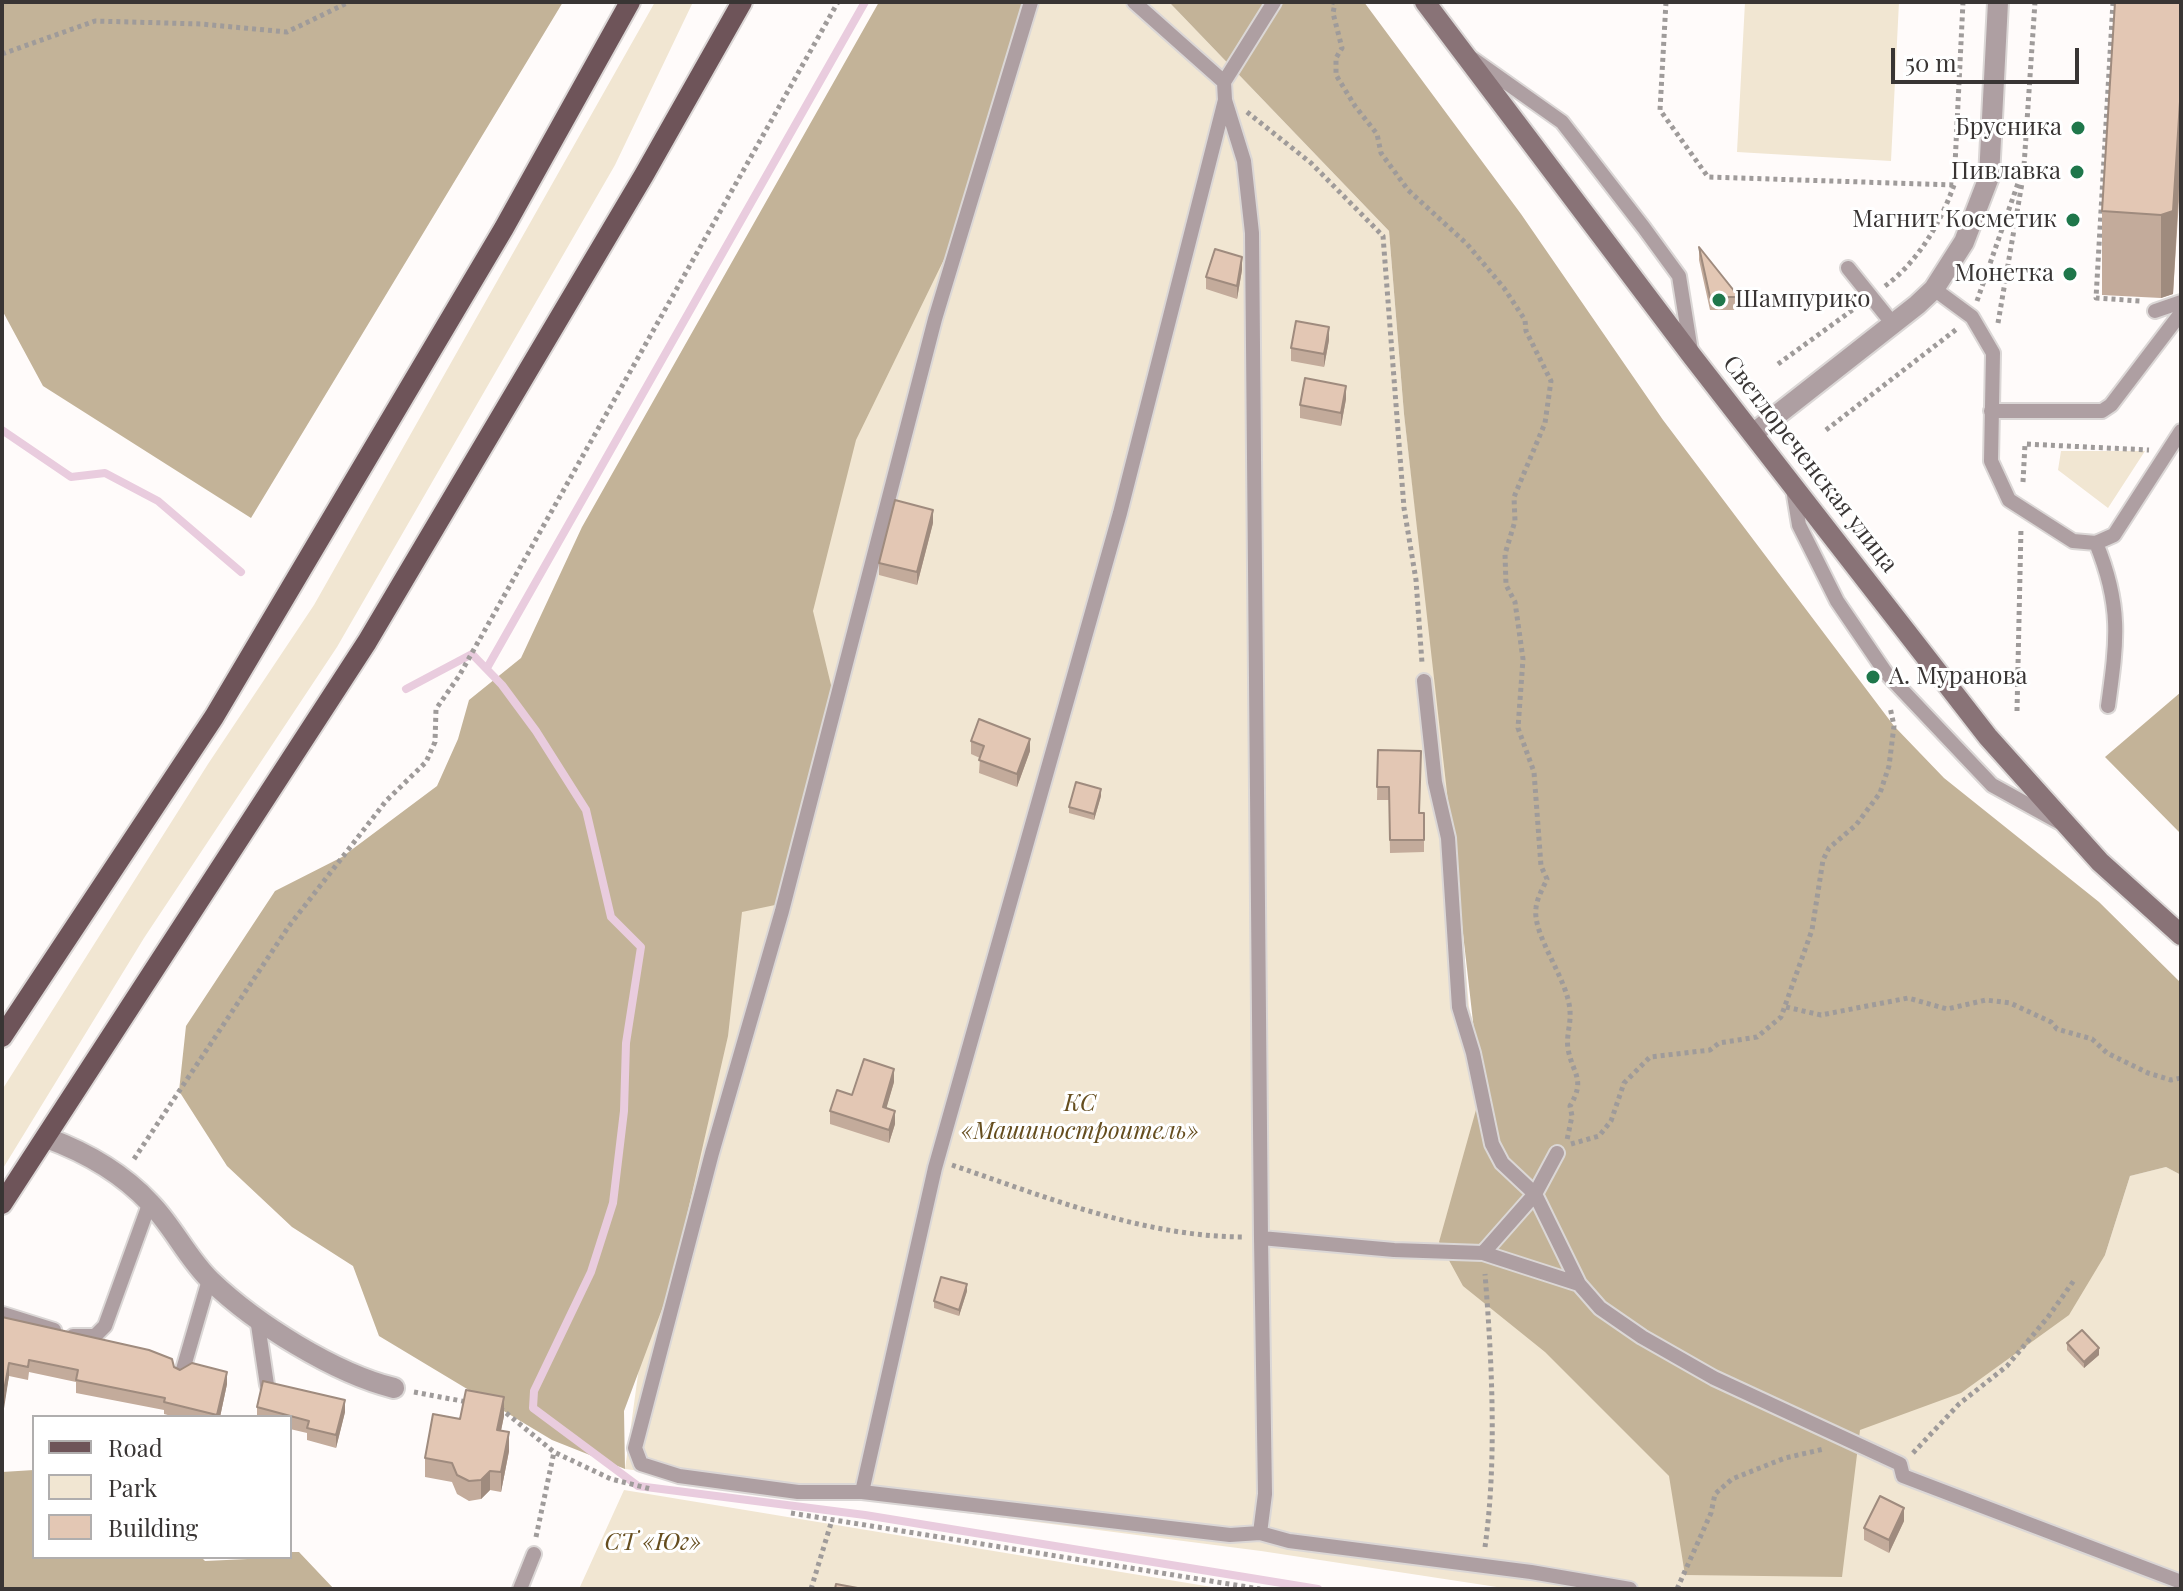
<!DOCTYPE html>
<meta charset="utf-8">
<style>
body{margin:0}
#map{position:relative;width:2183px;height:1591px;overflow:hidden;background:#fffbfa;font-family:"Playfair Display",serif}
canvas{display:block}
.frame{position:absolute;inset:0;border:4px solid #393534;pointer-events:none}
.legend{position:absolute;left:32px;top:1415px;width:260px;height:144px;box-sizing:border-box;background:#fff;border:2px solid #b0aeae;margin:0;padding:10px 14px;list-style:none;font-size:24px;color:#393534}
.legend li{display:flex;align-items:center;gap:16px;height:40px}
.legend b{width:40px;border:2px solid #b0aeae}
.scale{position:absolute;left:1891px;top:48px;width:188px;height:36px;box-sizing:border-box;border:4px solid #393534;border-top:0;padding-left:10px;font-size:24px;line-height:28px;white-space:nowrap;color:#393534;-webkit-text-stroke:6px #fff;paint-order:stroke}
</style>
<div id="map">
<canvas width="2183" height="1591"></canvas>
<div class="frame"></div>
<ul class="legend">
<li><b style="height:10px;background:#6e5459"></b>Road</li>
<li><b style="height:22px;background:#f1e6d2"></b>Park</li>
<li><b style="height:22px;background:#e3c7b4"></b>Building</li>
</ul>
<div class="scale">50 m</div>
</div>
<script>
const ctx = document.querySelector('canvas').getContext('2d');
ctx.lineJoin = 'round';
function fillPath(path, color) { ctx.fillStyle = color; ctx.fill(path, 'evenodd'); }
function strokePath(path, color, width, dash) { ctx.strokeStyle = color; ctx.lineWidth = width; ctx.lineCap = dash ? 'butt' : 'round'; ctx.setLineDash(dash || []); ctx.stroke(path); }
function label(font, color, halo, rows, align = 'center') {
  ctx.font = font + ' "Playfair Display",serif'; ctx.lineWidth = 6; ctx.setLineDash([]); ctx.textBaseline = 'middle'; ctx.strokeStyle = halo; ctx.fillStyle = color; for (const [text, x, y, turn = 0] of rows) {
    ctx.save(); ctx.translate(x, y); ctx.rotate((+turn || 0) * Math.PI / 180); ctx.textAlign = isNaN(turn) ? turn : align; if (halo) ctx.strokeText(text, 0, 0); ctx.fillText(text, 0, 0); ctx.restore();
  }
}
fillPath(new Path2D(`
 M655,2h38l-78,163 -278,482 -193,291 -142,232v-80l206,-326 106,-159z
 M947,2h222l220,229 15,183 50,420 15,173 19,75 617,173 25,-79 36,-9 15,8v414h-671l-249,-38 -636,-82 67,-486z
 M1745,2h154l-8,159 -154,-9z
 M2061,451h84l-37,57 -50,-38z
 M624,1490l600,99h-645z`), '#f1e6d2');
fillPath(new Path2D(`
 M2,2h561l-312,516 -208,-132 -41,-76z
 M879,2h144l-4,31 -49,173 -114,234 -43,171 19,78 -57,216 -33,7 -14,124 -57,249 -47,126 1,58 -73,-29 -173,-104 -26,-70 -61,-39 -65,-61 -48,-75 7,-65 89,-135 67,-34 95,-71 21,-47 11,-39 52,-42 61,-131z
 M1169,2h195l157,212 142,206 231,306 50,52 155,124 82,81v192l-15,-8 -36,9 -25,79 -36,60 -108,78 -101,37 -18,147 -157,-2 -16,-99 -124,-124 -82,-66 -24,-44 42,-150 -77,-678 -15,-183z
 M2181,692v142l-76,-77z
 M34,1470v87h167l4,4 85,-4v-5h9l35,37h-332v-117z`), '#c3b398');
strokePath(new Path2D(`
 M2,430l69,47 34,-4 53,28 83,71
 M487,668l378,-666
 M406,689l66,-35 30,31 34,46 50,79 25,107 30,30 -15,96 -2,68 -11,92 -22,69 -57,119 -1,17 105,78 227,29 453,74`), '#e9ccde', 8);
const service = new Path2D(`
 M1031,2l-96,317 -153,592 -70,242 -77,295 6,16 38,12 119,16h64l368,43 30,-2 5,-39 -4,-256
 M1473,59l89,63 82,106 35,48 12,75
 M1224,82l50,-80
 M1225,100l19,61 8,72 9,1005 133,12 89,3 96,31 21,24 42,29 72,41 186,86 3,12 278,106
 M1848,268l45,56
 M1934,289l38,28 21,36 -2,108 18,39 64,41 23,2 18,-8 67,-104
 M2155,311l26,-9
 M1991,411h111l9,-6 70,-92
 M1793,489l6,36 38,76 49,72 106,112 67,37
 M2096,543c26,63 21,98 12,163
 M1424,681l11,101 13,56 11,169 14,46 19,91 10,19 33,31 44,90
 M1483,1253l52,-59 22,-41
 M3,1314l51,16
 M257,1318l10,67
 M73,1336h22l10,-10 45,-124
 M182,1373l27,-93
 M862,1492l73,-324 185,-655 105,-413 -1,-18 -90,-80
 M1260,1533l29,8 242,31 99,17
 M520,1589l14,-35`);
const minor = new Path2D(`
 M1754,433l163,-128 17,-16 30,-47 25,-65 9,-175
 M47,1138c38,14 75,35 103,65 23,23 37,55 61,78 45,43 123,92 183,107`);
const secondary = new Path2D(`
 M1425,2l267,354 296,381 112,125 81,73`);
const primary = new Path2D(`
 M2,1037l212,-320 290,-489 126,-226
 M2,1204l365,-562 277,-467 98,-173`);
strokePath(service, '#dbd7d6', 18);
strokePath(minor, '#dbd7d6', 24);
strokePath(secondary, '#dbd7d6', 24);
strokePath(primary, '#dbd7d6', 24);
strokePath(new Path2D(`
 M1332,2l3,1 -2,10 9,35 -6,10v17l19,31 22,28 4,19 27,37 59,54 37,44 21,32 1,11 25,50 -6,42 -31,74 1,24 -10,33 1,31 9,17 8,57 -5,69 16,44 7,94 6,13c-4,9 -10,19 -11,29 -4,28 33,72 34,104 1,12 -4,24 -2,37 5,26 18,30 2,57l2,10 -5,24
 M1666,2l-6,108 48,67 246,8
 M2113,2l-17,296 44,3
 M2,54l93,-33 106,3 86,8 62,-30
 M1247,112l64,51 72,73 21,272 12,72 6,83
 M1885,286c33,-24 56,-64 69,-101l9,-183
 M1977,301l47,-135 11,-164
 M1998,323l24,-140
 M1778,364l80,-58
 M1826,430l132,-102
 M2023,482l2,-38 124,6
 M2017,711l4,-183
 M1786,1007l35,8 87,-17 39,11 39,-9 24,3 41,19 6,7 35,10 15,14 41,20 23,7 10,-2
 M1571,1144l28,-8 12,-15 13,-38 26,-26 60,-7 9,-7 38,-6 24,-20 31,-87 11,-70 6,-12 27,-23 24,-32 9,-27 5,-40 -4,-19
 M134,1159l155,-233 97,-125 40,-39 9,-20 1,-33 23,-33 379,-674
 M952,1165c94,32 192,72 292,72
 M414,1392l53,10
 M500,1408l54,44 57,27 40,10
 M1913,1453l46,-49 48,-38 41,-49 27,-38
 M791,1513l469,76
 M536,1537l18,-85
 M1485,1547c12,-86 7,-186 0,-273
 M811,1589l21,-69
 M1677,1589l34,-76 4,-19 17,-15 53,-21 39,-9`), '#9f9b9a', 5, [4, 4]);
strokePath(service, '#ae9fa2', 14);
strokePath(minor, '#ae9fa2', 20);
strokePath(secondary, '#897377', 20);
strokePath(primary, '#6e5459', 20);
fillPath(new Path2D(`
 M2181,2v168l-8,124 -12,4 -59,-3v-84z
 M1699,247l40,50v13h-29l-11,-50z
 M1242,270l-5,29 -31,-10v-12z
 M1329,340l-5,27 -33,-6v-13z
 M1346,399l-5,27 -41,-8v-13z
 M933,523l-16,62 -38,-10v-12z
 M971,741l59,10 -13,36 -38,-14 1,-15 -9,-4z
 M1378,750l41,63h5v39l-34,1 -1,-53h-12z
 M1101,796l-7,24 -25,-7v-6z
 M894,1082l-8,26 9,16 -6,19 -59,-19v-13l22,-16z
 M967,1291l-8,25 -25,-8v-7z
 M2,1317l172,50 6,3 47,14 -7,33h-45l-11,-3v-4l-88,-17v-11l-47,-10 -1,8 -19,-4 -7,39z
 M2067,1343l32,12 -15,13 -17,-18z
 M257,1407l88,5 -9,36 -29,-8v-7l-17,-4v-12h-33z
 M504,1416l-3,15 8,20 -8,41 -11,-2 -9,9 -12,2 -12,-7 -5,-12 -27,-5v-19l35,-39z
 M1904,1521l-15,32 -25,-13v-12z`), '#c3ab9b');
fillPath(new Path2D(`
 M2180,86v83l-7,125 -12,4v-83z
 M1242,257v13l-5,29v-13z
 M1329,327v13l-5,27v-13z
 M1346,386v13l-5,27v-13z
 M933,510v13l-16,62v-13z
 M1030,739v12l-13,36v-13z
 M1101,789v7l-7,24v-6z
 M894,1069v13l-11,38v-13z
 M895,1111v13l-6,19v-13z
 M967,1284v7l-8,25v-6z
 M2099,1348v7l-15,13v-6z
 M9,1363v13l-6,39v-13z
 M227,1372v12l-7,33h-3z
 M504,1397v19l-7,33v-19z
 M345,1400v12l-9,36v-13z
 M509,1432v19l-8,41v-20z
 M490,1471v19l-9,9v-19z
 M1904,1508v13l-15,32v-13z`), '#9f8b7e');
const building = new Path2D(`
 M2115,2h66v84l-8,125 -12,4 -59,-4z
 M1699,247l40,50h-29z
 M1215,249l27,8 -5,29 -31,-9z
 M1296,321l33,6 -5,27 -33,-6z
 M1305,378l41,8 -5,27 -41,-8z
 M895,500l38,10 -16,62 -38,-9z
 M979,719l51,20 -13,35 -38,-14 5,-14 -13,-5z
 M1378,750l43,1 -2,62h5v27h-34l-1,-53h-12z
 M1076,782l25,7 -7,25 -25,-7z
 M864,1059l30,10 -11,38 12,4 -6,19 -59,-19 7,-21 15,5z
 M941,1277l26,7 -8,26 -25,-9z
 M2,1317l147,33 23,9 2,8 6,3 12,-7 35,9 -10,43 -53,-13 1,-4 -89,-18 2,-10 -49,-10 -1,7 -19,-4 -7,39z
 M2082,1330l17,18 -15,14 -17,-19z
 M263,1381l82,19 -9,35 -29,-7 2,-7 -52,-14z
 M466,1390l38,7 -7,33 12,2 -8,40 -11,-1 -9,9 -12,1 -12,-6 -5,-12 -27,-5 8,-44 27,5z
 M1880,1496l24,12 -15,32 -25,-12z
 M836,1584l27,5h-28z`);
fillPath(building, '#e3c7b4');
strokePath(building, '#9f8b7e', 2);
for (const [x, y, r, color] of [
 [2078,128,8,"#1f774b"],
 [2077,172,8,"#1f774b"],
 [2073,220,8,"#1f774b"],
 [2070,274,8,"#1f774b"],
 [1719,300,8,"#1f774b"],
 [1873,677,8,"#1f774b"]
]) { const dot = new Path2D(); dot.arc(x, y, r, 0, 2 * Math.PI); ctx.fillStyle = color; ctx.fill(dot); strokePath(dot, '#fff', 3); }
label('24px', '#393534', '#fff', [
 ["Брусника",2062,128],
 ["Пивлавка",2061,172],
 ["Магнит Косметик",2057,220],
 ["Монетка",2054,274],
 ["Шампурико",1735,300,"left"],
 ["А. Муранова",1889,677,"left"]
], 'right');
label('24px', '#393534', '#fff', [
 ["Светлореченская улица",1810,464,52]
]);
label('italic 24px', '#654d1e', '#fff', [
 ["КС",1080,1104],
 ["«Машиностроитель»",1080,1132],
 ["СТ «Юг»",653,1543]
]);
</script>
